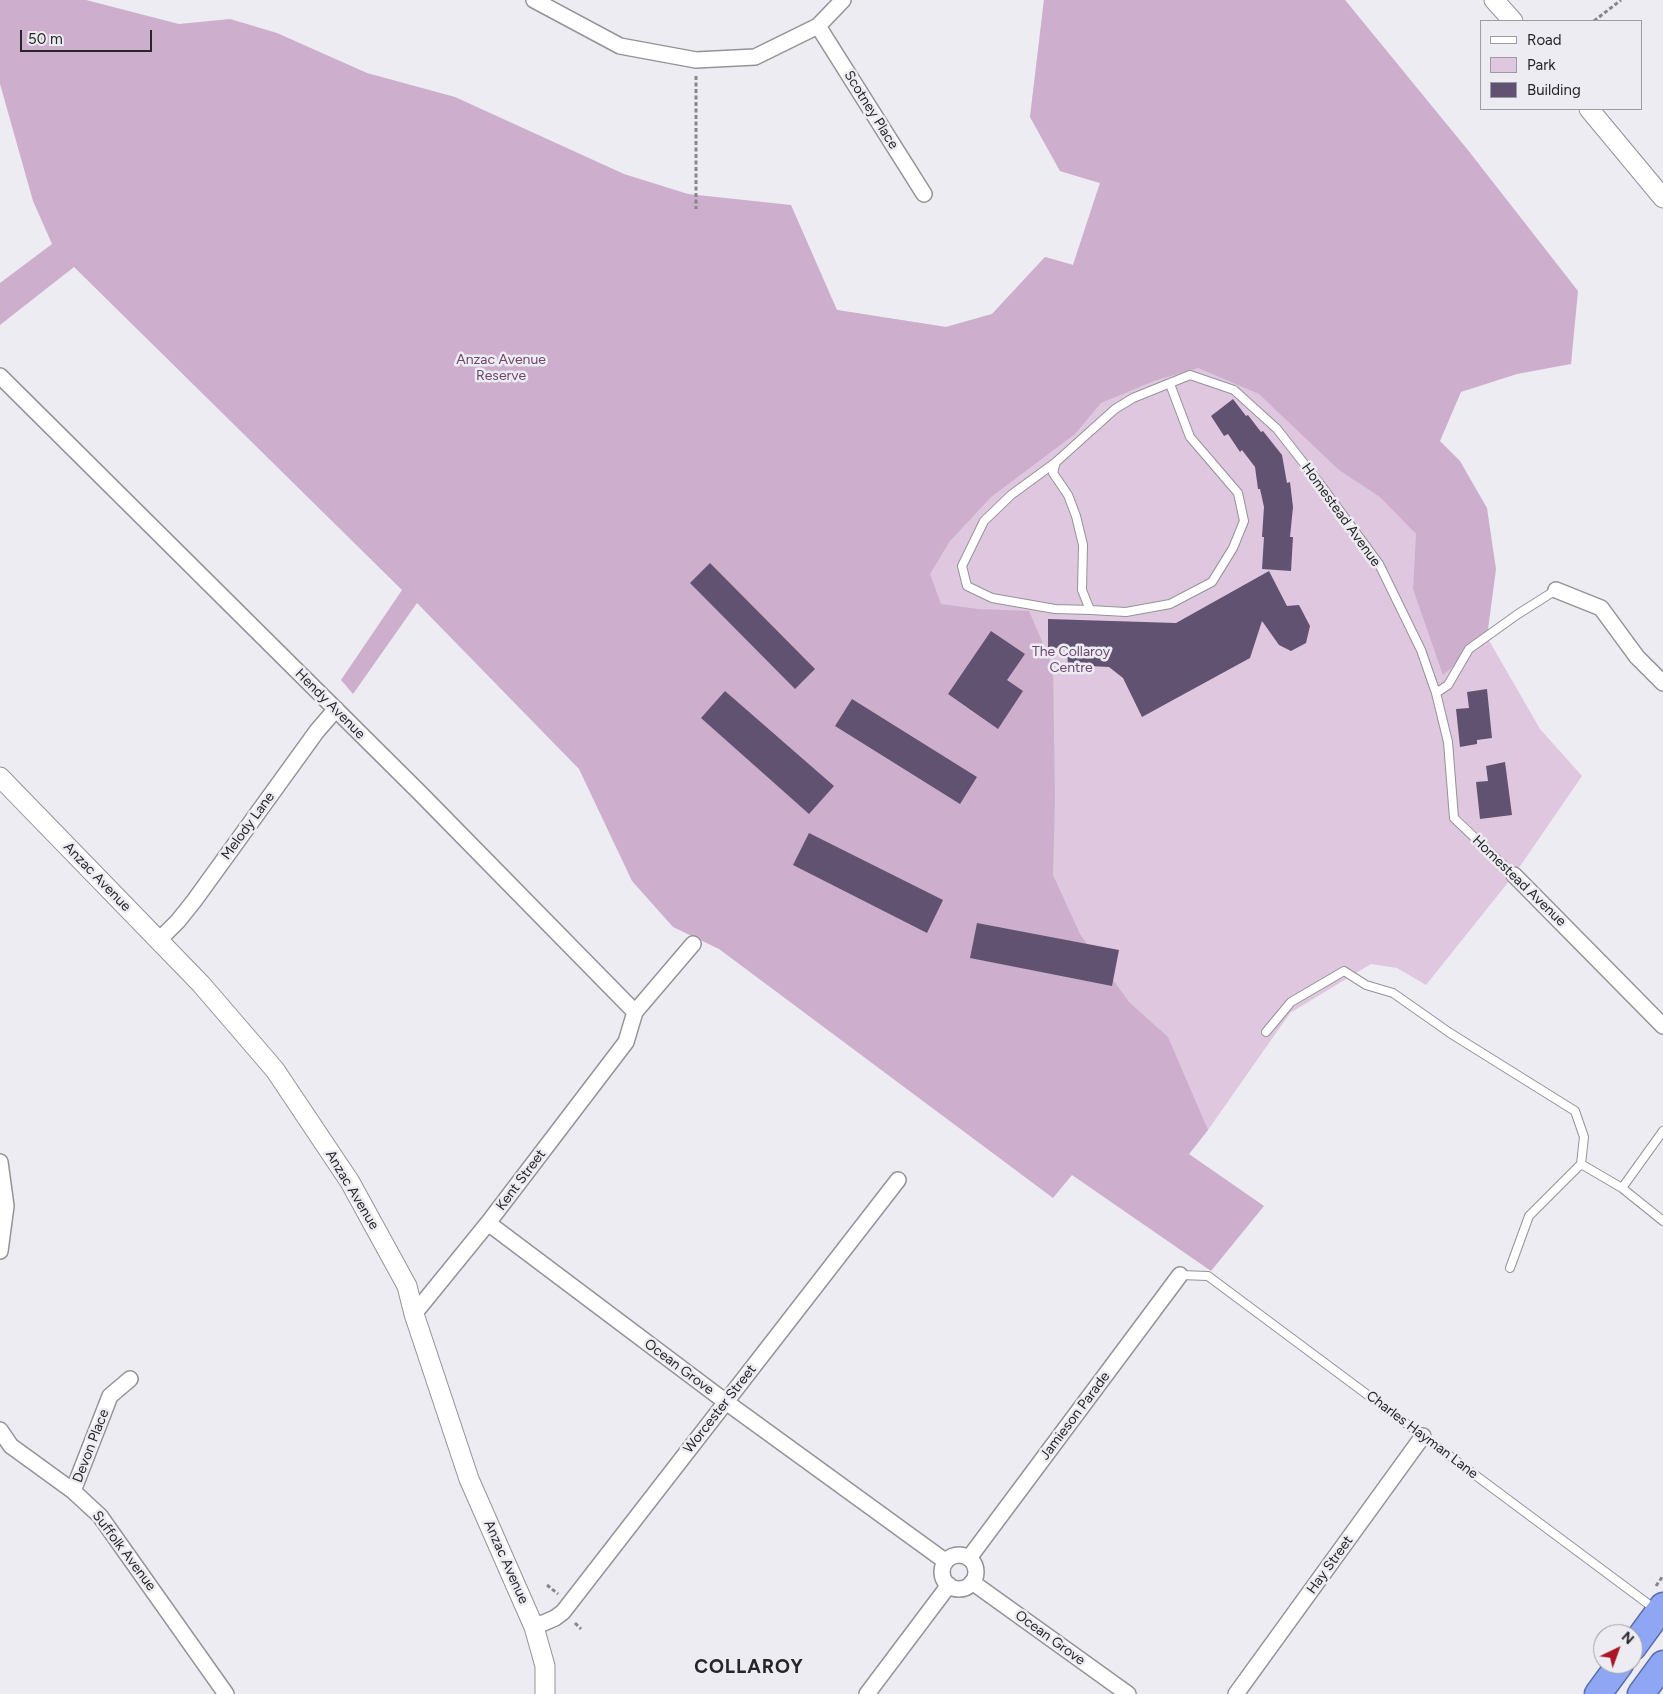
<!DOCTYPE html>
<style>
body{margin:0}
#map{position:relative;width:1663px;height:1694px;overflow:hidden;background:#ececf2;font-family:Figtree,sans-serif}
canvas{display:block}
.legend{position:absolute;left:1480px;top:20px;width:162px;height:90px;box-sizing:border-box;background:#ececf2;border:1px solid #9d9da1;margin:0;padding:6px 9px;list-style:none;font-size:15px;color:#262628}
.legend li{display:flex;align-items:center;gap:10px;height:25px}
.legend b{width:25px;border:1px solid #9d9da1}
.north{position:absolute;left:1593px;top:1624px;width:50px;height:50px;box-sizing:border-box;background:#ececf2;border:1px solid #9d9da1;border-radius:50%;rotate:42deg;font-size:14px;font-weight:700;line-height:20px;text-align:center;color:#262628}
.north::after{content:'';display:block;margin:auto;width:18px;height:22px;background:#aa1527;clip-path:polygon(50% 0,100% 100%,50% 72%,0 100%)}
.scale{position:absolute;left:20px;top:30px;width:132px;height:22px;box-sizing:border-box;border:2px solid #262628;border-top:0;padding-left:6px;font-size:15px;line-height:18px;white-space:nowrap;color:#262628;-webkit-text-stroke:4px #ececf2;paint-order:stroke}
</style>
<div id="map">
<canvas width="1663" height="1694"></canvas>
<ul class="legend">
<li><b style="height:6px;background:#fff"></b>Road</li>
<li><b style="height:14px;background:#dfc7df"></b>Park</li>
<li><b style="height:14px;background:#625272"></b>Building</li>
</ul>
<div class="north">N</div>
<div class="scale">50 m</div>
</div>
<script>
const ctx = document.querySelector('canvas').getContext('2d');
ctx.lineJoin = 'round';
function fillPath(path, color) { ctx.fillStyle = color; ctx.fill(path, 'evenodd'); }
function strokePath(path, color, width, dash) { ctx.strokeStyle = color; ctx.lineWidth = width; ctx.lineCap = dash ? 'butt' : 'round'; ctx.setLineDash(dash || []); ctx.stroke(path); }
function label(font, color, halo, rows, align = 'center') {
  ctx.font = font + ' Figtree,sans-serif'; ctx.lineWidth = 5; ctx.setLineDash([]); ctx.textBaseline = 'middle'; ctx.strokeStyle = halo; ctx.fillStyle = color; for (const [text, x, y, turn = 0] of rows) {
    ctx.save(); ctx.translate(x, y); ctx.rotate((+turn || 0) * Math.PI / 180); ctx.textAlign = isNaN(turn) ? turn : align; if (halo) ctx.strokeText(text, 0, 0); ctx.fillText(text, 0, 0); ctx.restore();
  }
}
fillPath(new Path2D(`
 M1044,0h301l126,154 -143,254 159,229 53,92 42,47 -68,99 -88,110 -29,-17 -26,-4 -81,49 -82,117 -19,24 -491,-669 139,-175 109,17 46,-13 53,-57 28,8 27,-82 -40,-12 -30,-54z`), '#dfc7df');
fillPath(new Path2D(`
 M0,0h86l93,24 51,-5 47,14 90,40 88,24 169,77 64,20 103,11 46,105 109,17 46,-13 53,-57 28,8 27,-82 -40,-12 -30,-54 14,-117h301l126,154 107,137 -7,73 -54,10 -56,18 -21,49 20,20 27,47 9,61 -9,68 -44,38 -30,-86 3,-55 -36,-37 -41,-27 -80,-76 -61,-26 -44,13 -53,22 -26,31 -84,63 -41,44 -20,33 11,30 37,5 51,2 24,56 2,131 -2,77 27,59 49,68 39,35 40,93 -19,24 75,52 -53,65 -139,-96 -19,23 -334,-249 -46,-22 -41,-46 -53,-112 -162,-166 -64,91 -12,-14 61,-90 -328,-323 -74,58v-42l52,-39 -19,-43 -33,-117z`), '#cdafcd');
fillPath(new Path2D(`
 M1233,399l13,17 2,-1 13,17 2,-1 19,24 5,28 3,-1 3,25 -3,30h3l-2,34 -29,-2 2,-32h-2l2,-30 -4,-18h-2l-3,-22 -13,-17 -2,2 -12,-18 -4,2 -13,-20z
 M710,563l105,106 -20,20 -105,-106z
 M1269,571l18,35 12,-1 11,21 -4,17 -15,8 -12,-6 -17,-24 -12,37 -108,59 -19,-39 -14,-11 -41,-2 -1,-16 -19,-2v-28l128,4z
 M991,631l34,23 -18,26 16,11 -25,38 -50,-35z
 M1487,689l5,49 -15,2v4l-17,3 -4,-38 13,-1 -2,-16z
 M725,691l109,95 -25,28 -108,-96z
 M852,699l125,78 -17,27 -125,-78z
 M1505,762l7,53 -32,4 -4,-37 12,-1 -2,-15z
 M809,833l134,67 -16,33 -134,-68z
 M977,923l142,27 -7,36 -142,-28z`), '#625272');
const service = new Path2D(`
 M1170,384l20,53 48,56 6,28 -11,27 -21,34 -42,22 -44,8 -36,-2 -8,-20 1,-45 -7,-29 -8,-21 -15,-22 3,-11 59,-53 18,-11 57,-23 44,15 43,39 43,55 59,80 42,86 15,43 12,49 6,76 60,57
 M1056,462l-45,33 -27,26 -22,45 5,20 25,12 63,11 35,1
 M1436,693l12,-8 21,-36 49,-35 38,-24
 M1266,1032l25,-30 53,-31 22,14 27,8 57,40 125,78 9,26 -3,27 41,24 41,33
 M1622,1188l41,-57
 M1510,1268l19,-52 52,-52
 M1180,1275l28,1 447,333`);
const minor = new Path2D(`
 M534,0l86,46 76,14 59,-3 63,-31 25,-26
 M818,26l106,168
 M0,376l419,416 216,220 -9,30 -138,181 -74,91
 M1556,590l45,18 36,49 26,26
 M1514,875l149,151
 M158,941l20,-20 16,-20 123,-170 19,-22
 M635,1012l58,-68
 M0,1162l6,44 -6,45
 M488,1223l238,179 219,159
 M0,1430l11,16 62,45 27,25 126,178
 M73,1491l37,-95 20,-17
 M942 1572a17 17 0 1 1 34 0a17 17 0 1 1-34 0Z
 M969,1558l211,-283
 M972,1582l156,112
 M534,1627l21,-9 8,-6 335,-432
 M867,1694l82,-109
 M1236,1694l187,-258`);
const tertiary = new Path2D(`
 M1494,0l19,21
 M1589,109l74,89
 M0,777l201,207 74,86 75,112 57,104 7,28 55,165 65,148 11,39v28`);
const trunk = new Path2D(`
 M1633,1647l30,-41
 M1598,1694l22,-30
 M1641,1694l22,-30`);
strokePath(service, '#949398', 10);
strokePath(minor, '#949398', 18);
strokePath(tertiary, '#949398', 21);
strokePath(trunk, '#576bab', 29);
strokePath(new Path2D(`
 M1594,21l27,-21
 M696,76v133
 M547,1585l11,9
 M1656,1586l7,-10
 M575,1623l6,6`), '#87878b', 3, [4, 2.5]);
strokePath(service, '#fff', 8);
strokePath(minor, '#fff', 15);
strokePath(tertiary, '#fff', 19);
strokePath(trunk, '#8ea6f4', 26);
label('14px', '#262628', '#ececf2', [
 ["Scotney Place",871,110,58],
 ["Homestead Avenue",1341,515,54],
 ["Hendy Avenue",330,704,45],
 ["Melody Lane",248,826,-54],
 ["Anzac Avenue",97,877,46],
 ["Homestead Avenue",1519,881,44],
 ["Kent Street",521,1180,-53],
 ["Anzac Avenue",352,1190,59],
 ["Ocean Grove",679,1367,37],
 ["Worcester Street",720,1409,-52],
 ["Jamieson Parade",1075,1416,-53],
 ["Charles Hayman Lane",1422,1435,37],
 ["Devon Place",91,1446,-69],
 ["Suffolk Avenue",124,1551,53],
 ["Anzac Avenue",506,1562,66],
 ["Hay Street",1330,1565,-54],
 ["Ocean Grove",1050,1638,36]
]);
label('14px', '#6f4570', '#ececf2', [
 ["Anzac Avenue",501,360],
 ["Reserve",501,376],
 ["The Collaroy",1071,652],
 ["Centre",1071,668]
]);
ctx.letterSpacing = '1px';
label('bold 19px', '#262628', '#ececf2', [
 ["COLLAROY",749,1667]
]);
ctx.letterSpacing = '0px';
</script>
